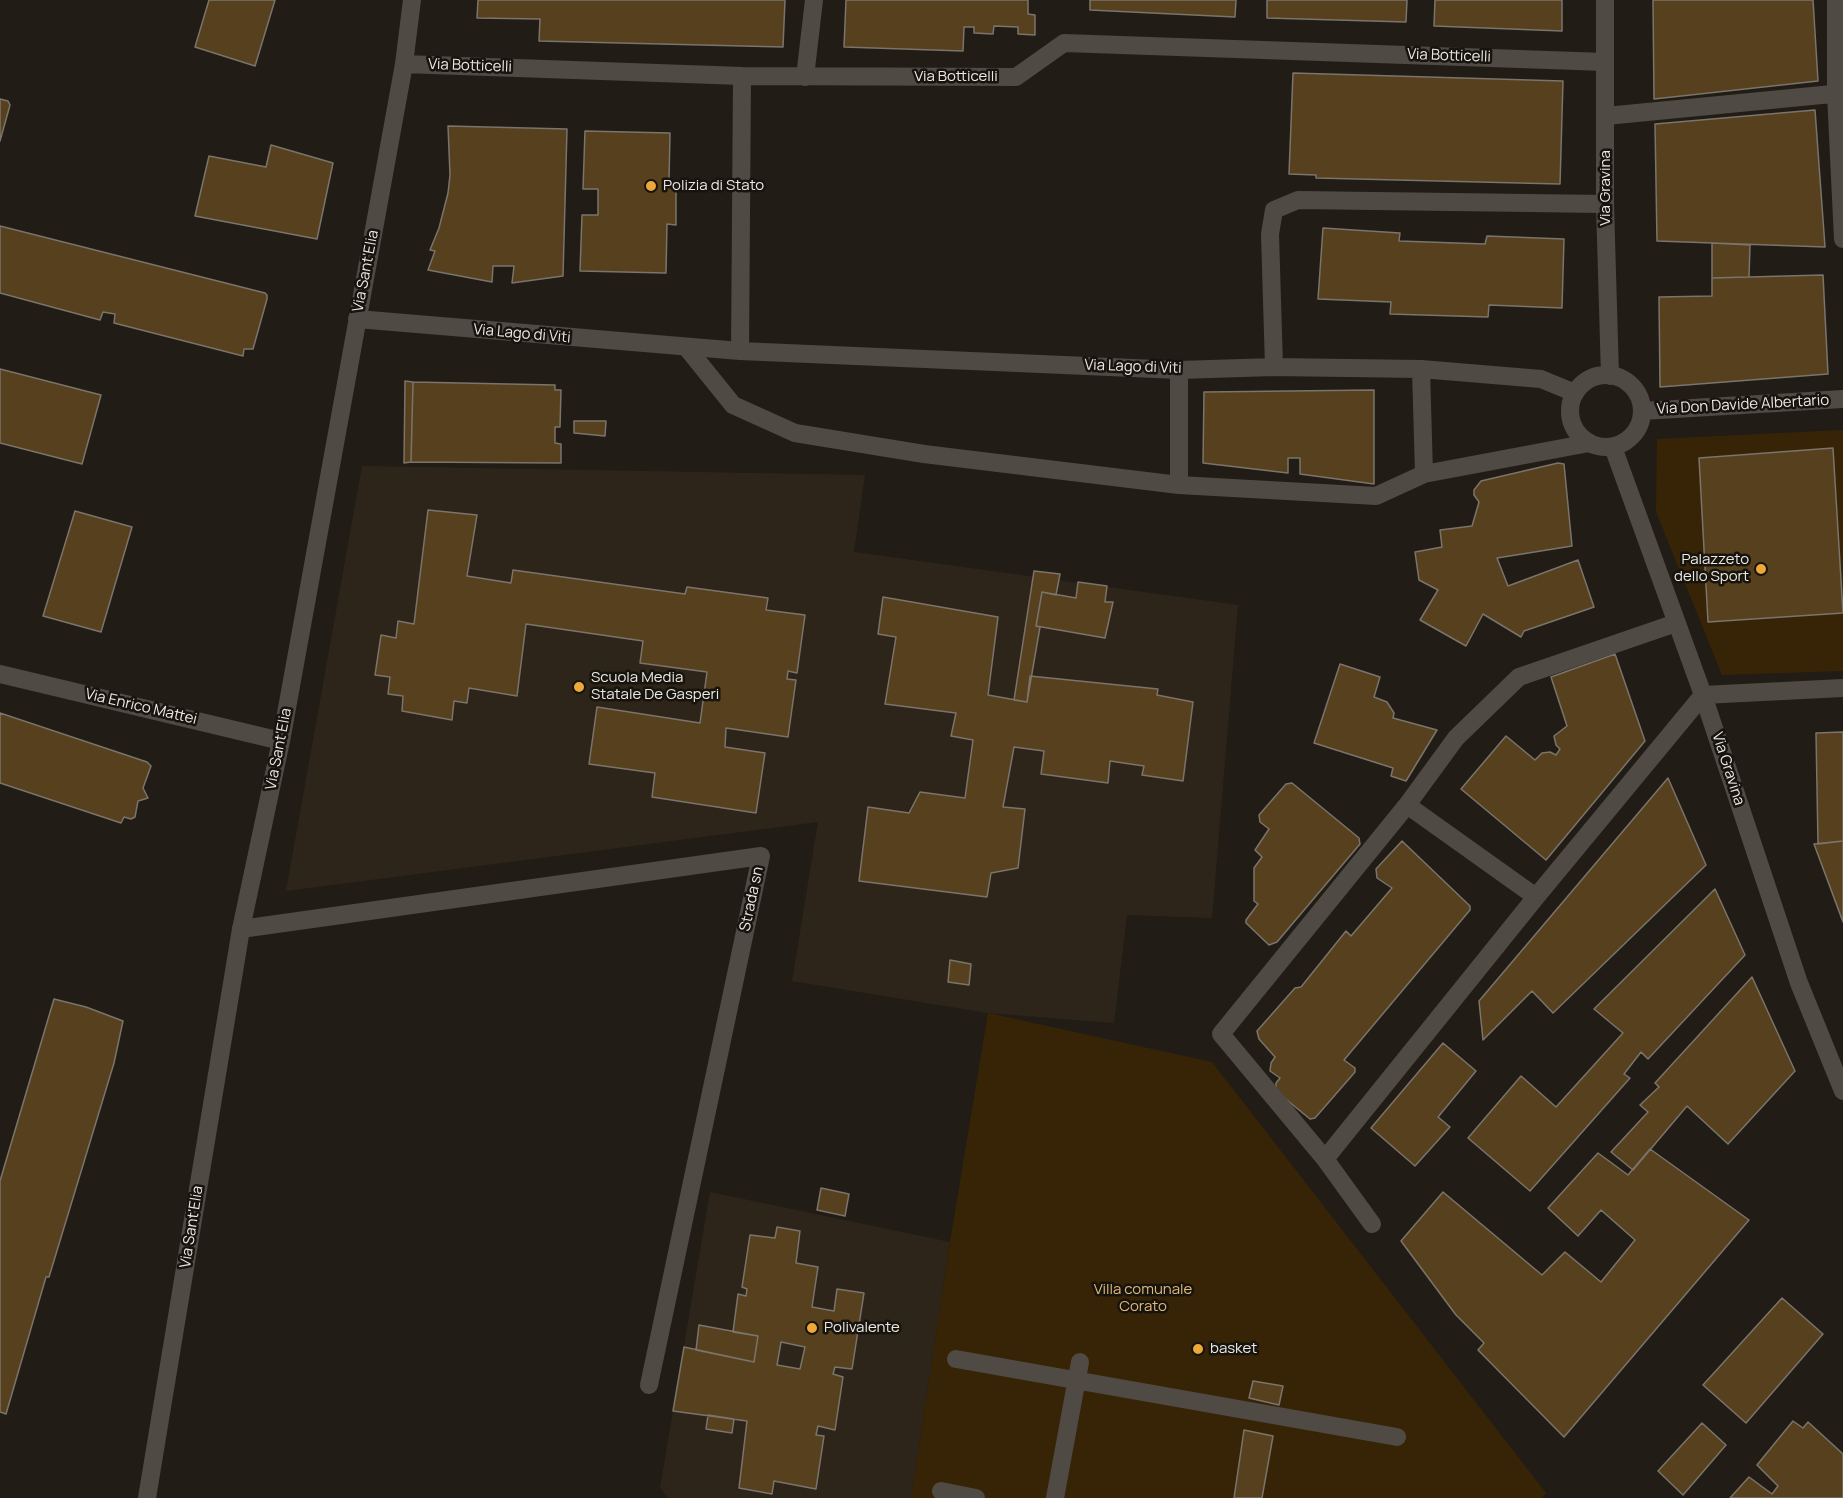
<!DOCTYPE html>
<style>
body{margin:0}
canvas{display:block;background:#211c15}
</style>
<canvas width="1843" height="1498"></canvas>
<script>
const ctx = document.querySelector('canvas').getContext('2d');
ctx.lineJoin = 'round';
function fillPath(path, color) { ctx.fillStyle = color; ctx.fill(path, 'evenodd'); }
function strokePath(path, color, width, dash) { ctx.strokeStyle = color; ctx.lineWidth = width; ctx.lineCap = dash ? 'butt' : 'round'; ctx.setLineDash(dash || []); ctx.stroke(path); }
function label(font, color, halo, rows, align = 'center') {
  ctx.font = font + ' Manrope,sans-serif'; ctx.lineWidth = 5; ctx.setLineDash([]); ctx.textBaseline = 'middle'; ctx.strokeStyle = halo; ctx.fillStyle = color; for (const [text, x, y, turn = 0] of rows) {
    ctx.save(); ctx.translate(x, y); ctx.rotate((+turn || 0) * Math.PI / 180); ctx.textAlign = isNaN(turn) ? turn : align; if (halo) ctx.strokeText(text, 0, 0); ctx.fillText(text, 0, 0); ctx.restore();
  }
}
fillPath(new Path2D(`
 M362,466l503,9 -11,77 384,53 -26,313 -85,-3 -13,108 -126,-10 -196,-32 26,-159 -532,69z
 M710,1192l240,50 -39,256h-243l-8,-10z`), '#2d2519');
fillPath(new Path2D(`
 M1843,430v241l-121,4 -66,-163 1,-73z
 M988,1013l224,49 334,431 -4,5h-631l39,-256z`), '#372406');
const building = new Path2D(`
 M209,0h66l-20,66 -60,-19z
 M478,0h307l-2,47 -244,-6 1,-22 -63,-1z
 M846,0h182v14l7,1v20l-17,-1v-7l-24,-1 -1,8 -19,-1v-6h-10l-1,24 -119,-4z
 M1090,0h146l-1,17 -145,-7z
 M1267,0h140l-1,22 -139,-4z
 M1435,0h127v31l-128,-5z
 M1653,0h160l5,81 -164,18z
 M1293,73l270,8 -3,103 -244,-6v-3l-27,-1z
 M0,99l8,2 2,4 -10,36z
 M1815,110l10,137 -168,-6 -2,-117z
 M448,126l119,3 -4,147 -51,7 2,-17h-21l-1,16 -64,-12 7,-19 -5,-1 9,-22 9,-35 2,-18z
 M585,131l85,2 -1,48h7v44l-9,-1 -1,49 -86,-2 2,-56h16v-26h-15z
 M271,145l62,18 -16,76 -122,-23 14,-60 57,11z
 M0,226l265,67 2,2v4l-14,50h-9l-1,7 -129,-33 1,-9 -12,-2 -3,8 -100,-27z
 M1323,228l77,5 -1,8 86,3 2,-8 77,3 -2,69 -73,-3 -1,12 -98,-3 1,-12 -73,-3z
 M1712,243l38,2 -1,32 -37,1z
 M1823,275l5,99 -168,13 -1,-90 53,-1v-18z
 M0,369l101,26 -19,69 -82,-21z
 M405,381l8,1 -2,80 -7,1z
 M413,382l142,3v5h6l-1,37h-5v16l6,1v19l-150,-1z
 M1374,390v94l-74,-10v-16h-12v15l-85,-10 1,-71z
 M574,421h32l-1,15 -31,-3z
 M1833,448l10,165 -135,9 -9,-164z
 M1558,463l6,1 8,82 -75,12 11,28 70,-26 16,47 -70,24 -3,6 -38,-23 -17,32 -46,-26 18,-30 -19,-10 -4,-28 27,-5 -2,-17 32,-4 7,-24 -5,-7v-5l7,-9z
 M428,510l49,5 -10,61 44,7 2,-13 172,24 2,-7 81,11 -2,12 39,5 -8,58 -9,-2 -1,8 9,1 -8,57 -62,-9 -1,19 40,6 -9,60 -104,-16 3,-24 -66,-9 8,-57 103,16 7,-51 -67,-9 3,-22 -117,-17 -9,72 -48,-8 -2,15 -13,-2 -2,19 -50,-9 1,-15 -15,-2 2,-17 -15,-2 6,-40 15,3 2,-17 16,3z
 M75,511l57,16 -31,105 -58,-16z
 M1034,571l26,3 -4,21 -14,-3 -6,34 4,1 -13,75 -13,-2z
 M1078,582l29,4 -2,16h8l-8,36 -69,-12 6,-34 34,6z
 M883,597l115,20 -10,78 39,7 3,-26 128,13 -1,6 36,7 -10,79 -41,-6 2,-9 -34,-5 -2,22 -67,-9 3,-23 -30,-4 -11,60 22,2 -7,59 -27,5 -4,24 -128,-16 9,-74 41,6 11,-21 45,6 8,-58 -22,-4 5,-23 -71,-9 11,-67 -18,-3z
 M1615,654l30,87 -99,119 -85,-71 45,-53 29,24 7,-7 8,-1 6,3 4,-6 -4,-4 -2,-9 13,-10 -16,-49z
 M1340,664l40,13 -6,20 13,5 7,11 -1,5 44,12 -31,51 -15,-5 2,-8 -79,-25z
 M0,713l147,49 4,4 -8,22 5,10 -10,3 -3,16 -4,2 -7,-2 -3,6 -121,-40z
 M1843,732v109l-25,3 -2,-111z
 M1668,778l38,87 -153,148 -21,-22 -49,49 -4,-39z
 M1292,783l67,55 1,6 -83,98 -8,3 -23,-22v-3l12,-16 -4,-3v-33l8,-11 -7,-7 14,-21 -9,-7 -1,-7 27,-31z
 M1402,841l68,65v4l-126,150 11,8v4l-40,46 -5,1 -34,-28v-8l4,-5 -10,-7 1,-8 4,-6 -16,-18 -2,-8 38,-43 6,-1 45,-56 5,5 41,-48 -15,-10 -1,-9z
 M1843,841v81l-29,-78z
 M1715,889l30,66 -97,104 -7,-7 -17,22 6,4 -100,113 -62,-53 53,-62 35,31 67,-74 -29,-24z
 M950,960l21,4 -2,21 -21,-3z
 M1752,977l43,94 -67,73 -41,-38 -54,64 -22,-18 37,-40 -8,-7 19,-18 -4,-4z
 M54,999l32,8 37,14 -9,42 -65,214h-3l-40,137 -6,-2v-231z
 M1443,1043l33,28 -38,46 12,10 -35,39 -44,-38z
 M1650,1149l99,71 -185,217 -86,-87 6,-7 -28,-28 -55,-74 42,-49 99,83 23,-23 36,30 34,-42 -34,-30 -23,26 -30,-28 50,-55 30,22z
 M821,1188l28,6 -4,22 -28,-6z
 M777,1227l23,4 -4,32 22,4 -6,40 22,4 3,-22 27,4 -12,76 -17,-2 -2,7 10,3 -8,53 -17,-4 -2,9 8,1 -8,53 -42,-8 -2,13 -33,-6 8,-67 -74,-10 11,-64 70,15 4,-26 -25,-4 5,-38 8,2 1,-7 -5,-2 8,-52 25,3zM781,1342l24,5 -5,22 -23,-4z
 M1782,1298l41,36 -77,89 -43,-38z
 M699,1325l59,11 -4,26 -58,-12z
 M1253,1381l30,5 -4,19 -30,-7z
 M708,1415l26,4 -2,14 -26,-4z
 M1793,1421l10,7 5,-6 35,32v44h-113l19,-21 23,17 6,-8 -21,-21z
 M1702,1423l24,22 -43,50 -25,-24z
 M1244,1430l29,6 -11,62h-28z`);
fillPath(building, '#57401d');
strokePath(building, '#7a746c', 1.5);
strokePath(new Path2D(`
 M241,929l520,-73 -112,529`), '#4f4a43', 18);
strokePath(new Path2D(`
 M956,1359l441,78
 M941,1491l35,7
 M1055,1498l25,-136`), '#4f4a43', 18);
strokePath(new Path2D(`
 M1836,0v94l7,145
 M404,64l338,12 274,1 48,-34 541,19
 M805,77l9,-77
 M1606,116l237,-23
 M357,319l383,32 439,19 95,-3 147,2 120,10 34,14
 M687,348l46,57 62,28 129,21 255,31 197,11 48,-22 165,-31
 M740,351l2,-275
 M1274,367l-4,-133 4,-24 24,-10 307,4
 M1421,369l3,105
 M1642,411l201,-12
 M1179,485v-115
 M0,674l281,67
 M1407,805l129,92
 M1325,1159l211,-262 167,-202 140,-7
 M1372,1224l-47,-65 -104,-125 186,-229 49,-67 63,-61 157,-54
 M147,1498l94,-569 40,-188 123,-677 8,-64`), '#4f4a43', 18);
strokePath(new Path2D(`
 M1605,0v204l5,172
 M1570 411a36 36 0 1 1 72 0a36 36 0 1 1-72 0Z
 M1613,447l90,248 96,288 44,108`), '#4f4a43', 18);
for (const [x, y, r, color] of [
 [651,186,6,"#eca93a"],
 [1761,569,6,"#eca93a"],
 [579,687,6,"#eca93a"],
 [812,1328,6,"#eca93a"],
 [1198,1349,6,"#eca93a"]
]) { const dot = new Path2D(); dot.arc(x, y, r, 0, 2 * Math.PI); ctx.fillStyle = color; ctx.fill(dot); strokePath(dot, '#17130d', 2); }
label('15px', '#ece8e4', '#17130d', [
 ["Via Botticelli",1449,56,2],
 ["Via Botticelli",470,66,2],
 ["Via Botticelli",956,77],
 ["Via Gravina",1606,188,-90],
 ["Via Sant'Elia",366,271,-79],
 ["Via Lago di Viti",522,334,5],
 ["Via Lago di Viti",1133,367,2],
 ["Via Don Davide Albertario",1743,405,-3],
 ["Via Enrico Mattei",141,707,13],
 ["Via Sant'Elia",279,749,-79],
 ["Via Gravina",1728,769,72],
 ["Strada sn",752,899,-78],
 ["Via Sant'Elia",192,1227,-81]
]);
label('15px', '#ece8e4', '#17130d', [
 ["Polizia di Stato",663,186],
 ["Palazzeto",1749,560,"right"],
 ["dello Sport",1749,577,"right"],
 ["Scuola Media",591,678],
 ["Statale De Gasperi",591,695],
 ["Polivalente",824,1328],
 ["basket",1210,1349]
], 'left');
label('15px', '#e1b97e', '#17130d', [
 ["Villa comunale",1143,1290],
 ["Corato",1143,1307]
]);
</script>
